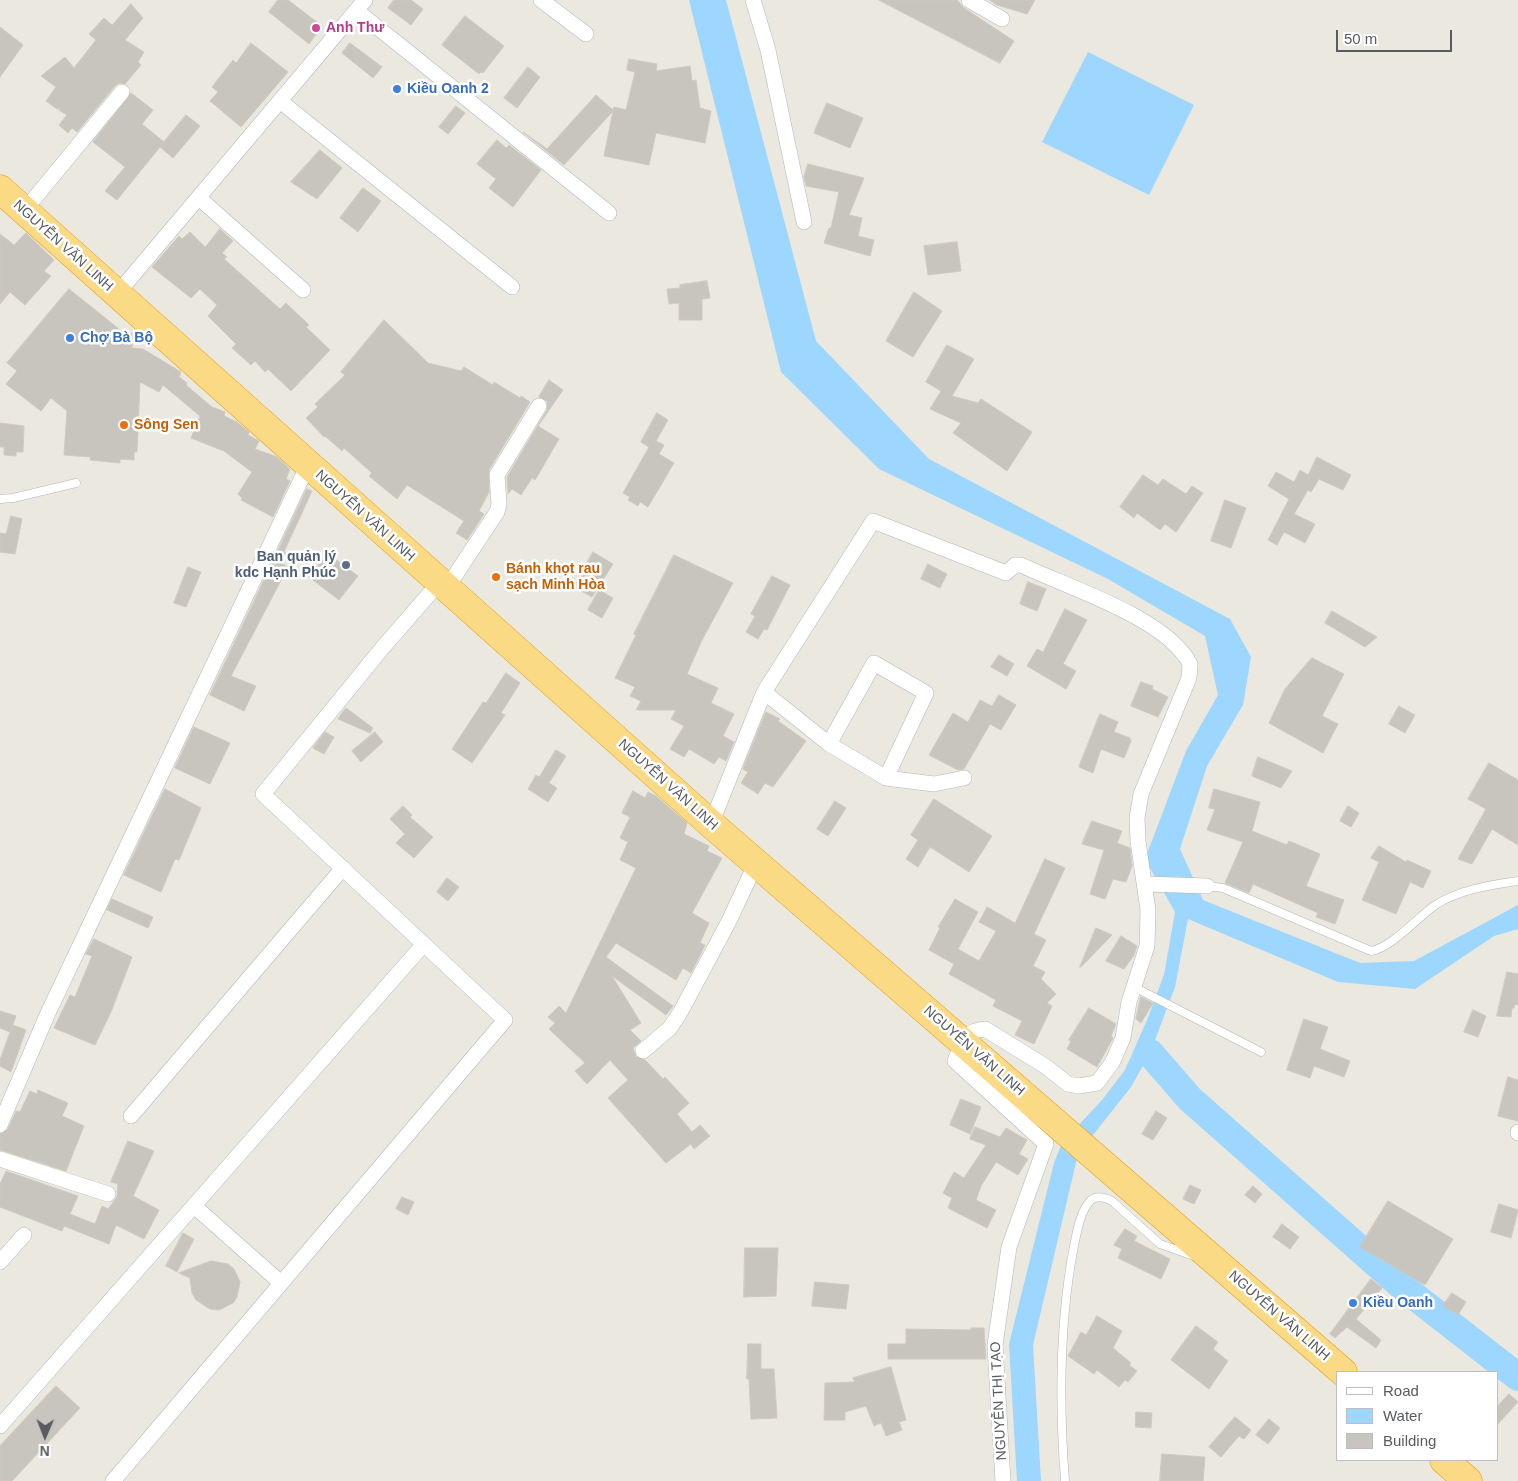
<!DOCTYPE html>
<meta charset="utf-8">
<style>
body{margin:0}
#map{position:relative;width:1518px;height:1481px;overflow:hidden;background:#ebe8df;font-family:Arial,sans-serif}
canvas{display:block}
.legend{position:absolute;left:1336px;top:1371px;width:162px;height:90px;box-sizing:border-box;background:#fff;border:1px solid #bcbebf;margin:0;padding:6px 9px;list-style:none;font-size:15px;color:#585c60}
.legend li{display:flex;align-items:center;gap:10px;height:25px}
.legend b{width:25px;border:1px solid #bcbebf}
.north{position:absolute;left:20px;top:1411px;width:50px;height:50px;-webkit-text-stroke:4px #fff;paint-order:stroke;rotate:181deg;font-size:14px;font-weight:700;line-height:20px;text-align:center;color:#585c60}
.north::after{content:'';display:block;margin:auto;width:18px;height:22px;background:#585c60;clip-path:polygon(50% 0,100% 100%,50% 72%,0 100%)}
.scale{position:absolute;left:1336px;top:30px;width:116px;height:22px;box-sizing:border-box;border:2px solid #585c60;border-top:0;padding-left:6px;font-size:15px;line-height:18px;white-space:nowrap;color:#585c60;-webkit-text-stroke:4px #fff;paint-order:stroke}
</style>
<div id="map">
<canvas width="1518" height="1481"></canvas>
<ul class="legend">
<li><b style="height:6px;background:#fff"></b>Road</li>
<li><b style="height:14px;background:#9dd6fe"></b>Water</li>
<li><b style="height:14px;background:#c8c5be"></b>Building</li>
</ul>
<div class="north">N</div>
<div class="scale">50 m</div>
</div>
<script>
const ctx = document.querySelector('canvas').getContext('2d');
ctx.lineJoin = 'round';
function fillPath(path, color) { ctx.fillStyle = color; ctx.fill(path, 'evenodd'); }
function strokePath(path, color, width, dash) { ctx.strokeStyle = color; ctx.lineWidth = width; ctx.lineCap = dash ? 'butt' : 'round'; ctx.setLineDash(dash || []); ctx.stroke(path); }
function label(font, color, halo, rows, align = 'center') {
  ctx.font = font + ' Arial,sans-serif'; ctx.lineWidth = 5; ctx.setLineDash([]); ctx.textBaseline = 'middle'; ctx.strokeStyle = halo; ctx.fillStyle = color; for (const [text, x, y, turn = 0] of rows) {
    ctx.save(); ctx.translate(x, y); ctx.rotate((+turn || 0) * Math.PI / 180); ctx.textAlign = isNaN(turn) ? turn : align; if (halo) ctx.strokeText(text, 0, 0); ctx.fillText(text, 0, 0); ctx.restore();
  }
}
fillPath(new Path2D(`
 M689,0h37l90,341 113,118 301,160 21,38 -8,48 -36,61 -27,83 23,51 157,63 54,-2 104,-56v24l-24,7 -79,53 -77,-7 -150,-63 -13,68 -25,66 -19,34 -53,67 -45,191 8,136h-24l-8,-137 45,-181 8,-20 40,-43 23,-30 22,-50 17,-45 11,-63 -30,-53 41,-108 32,-56 -13,-59 -97,-57 -229,-110 -98,-97z
 M1088,52l106,53 -45,90 -107,-53z`), '#9dd6fe');
strokePath(new Path2D(`
 M1150,1053l40,46 214,189 114,89`), '#9dd6fe', 28);
const building = new Path2D(`
 M278,0h10l34,26 -13,18 -40,-32z
 M394,0h17l12,9 -12,16 -23,-17z
 M879,0h78l7,8 50,33 -14,22z
 M990,0h45l-8,14 -30,-9z
 M131,4l12,14 -18,22 19,12 -6,10 3,3 -16,19 -6,-1 -4,3 -38,46 -5,-4 -4,5 -9,-8 8,-10 -8,-5 2,-2 -4,1 -11,-8 10,-14 -15,-11 24,-19 9,11 22,-28 -7,-6 15,-16 8,7z
 M465,16l39,30 -21,27 -2,-1 -2,2 -37,-29z
 M0,27l23,18 -23,32z
 M251,43l37,29 -47,55 -31,-26 8,-9 -6,-5 21,-27 3,3z
 M350,43l32,24 -9,11 -31,-25z
 M629,59l28,5 -1,7 34,-5 2,15 4,-1 4,28 11,3 -6,32 -49,-10 -7,32 -45,-9 9,-45 -49,54 -41,-33 24,17 49,-54 17,15 1,-3 12,3 9,-38 -8,-2z
 M528,67l12,10 -23,31 -13,-10z
 M131,93l22,17 -11,14 22,18 -47,58 -12,-9 20,-24 -32,-25z
 M827,103l36,15 -13,30 -36,-15z
 M456,106l9,7 -17,21 -9,-7z
 M186,115l14,11 -27,32 -13,-11z
 M497,140l9,8 3,-3 32,25 -28,37 -24,-19 7,-9 -19,-15z
 M320,150l22,18 -25,31 -26,-17z
 M808,164l56,14 -15,37 13,3 -4,18 16,4 -4,16 -46,-13 5,-15h2l8,-36 -33,-6 -2,-9z
 M363,188l18,13 -23,31 -18,-14z
 M220,229l13,12 -11,12 5,4 -3,2 56,50 6,-6 23,22 -3,2 24,23 -39,41 -23,-22 -3,3 -10,-11 -4,4 -19,-17 4,-4 -28,-28 9,-11 -17,-16 -9,9 -39,-31 27,-31 3,3 8,-7 15,15z
 M26,233l28,27 -10,11 7,5 -26,29 -15,-13 -10,12v-70l14,11z
 M957,242l4,29 -33,4 -4,-29z
 M707,281l3,17 -8,1v21h-23v-17l-10,1 -2,-15 13,-1v-3z
 M69,289l55,44h9l-1,15 11,1 38,23 -2,5 8,6 -1,2 26,22 13,5 -1,4 13,6 12,10 -1,3 11,6 -4,8 22,8 13,12 -4,10 4,2 -17,36 -32,-17 1,-2 -4,-4 14,-22 -28,-21 -33,-13 9,-22 -37,-31 -4,7 -19,-10 -3,70h-3v8l-14,-1v4l-30,-3 1,-3 -27,-2 3,-44 -16,-13 -10,13 -35,-27 11,-13 -10,-8z
 M914,292l28,19 -29,46 -27,-16z
 M384,320l44,43 33,8 3,-4 29,18 1,-3 26,16 1,-2 9,6 -41,68v22l-10,19 5,3 -17,26 -11,-7 8,-12 -57,-36 -10,14 -28,-23 3,-3 -28,-25 -2,3 -17,-15 -1,1 -18,-19 12,-11 -3,-3 30,-29 -4,-3z
 M947,345l27,14 -22,37 26,7 3,-4 51,33 -25,39 -54,-38 8,-10 -31,-14 11,-18 -15,-9z
 M549,380l14,10 -25,36 21,13 -24,41 -3,-2 -11,17 -9,-6 -4,5 -1,-17 40,-67v-9l-8,-4z
 M657,413l11,7 -12,21 8,4 -5,9 15,9 -26,44 -8,-5 -2,4 -10,-6 2,-3 -7,-4 26,-46 -8,-5z
 M0,423l24,3 -1,26h-7v4l-12,-1v-8h-4z
 M1317,457l34,18 -8,15 -24,-11 -8,13 -3,-2 -14,24 21,10 -10,19 -21,-11 -7,13 -9,-5 21,-41 -21,-13 8,-14 18,10 6,-12 8,5z
 M1143,475l15,10 5,-6 23,15 6,-8 11,7 -27,39 -11,-8 -5,6 -23,-17 -3,5 -14,-11z
 M307,489l5,2 -28,61 2,1 -5,10 7,4 -57,109 25,10 -12,25 -34,-16z
 M1225,500l21,8 -15,40 -20,-7z
 M11,516l11,3 -7,35 -15,-2v-19l6,1z
 M593,552l20,12 -21,33 -18,-10z
 M327,553l31,23 -19,24 -30,-23z
 M674,555l59,28 -31,57 -15,34 31,14 -7,15 23,11 -11,22 11,6 -8,19 -7,-4 -5,7 -25,-15 -5,8 -14,-8 14,-23 -13,-7 5,-9h-40l5,-9 -11,-5 5,-9 -20,-9 21,-43 -2,-1z
 M928,564l19,10 -7,14 -19,-9z
 M188,567l13,5 -15,35 -12,-4z
 M772,576l18,9 -23,45 -3,-1 -6,10 -12,-7 9,-16 -4,-2z
 M1028,582l18,7 -9,22 -17,-7z
 M599,590l14,8 -11,20 -14,-8z
 M1065,609l22,11 -24,44 13,7 -10,18 -39,-23 10,-17 6,3z
 M1332,611l45,26 -12,10 -40,-24z
 M999,655l15,9 -7,12 -16,-9z
 M1312,658l32,16 -22,42 16,8 -15,29 -54,-30 16,-34z
 M506,673l14,10 -19,30 4,2 -33,48 -20,-14 31,-47 3,1z
 M1141,682l12,4 -1,3 16,8 -10,20 -27,-11z
 M999,695l17,10 -15,25 -11,-6 -26,45 -6,1 -29,-15 24,-42 15,9 12,-22 12,6z
 M1399,706l16,9 -10,18 -16,-9z
 M346,708l27,20 -3,5 -32,-14z
 M766,712l14,7 -2,2 28,20 -33,46 -8,-4 -7,11 -17,-11 7,-11 -5,-3z
 M1100,714l18,8 -4,10 16,6 1,3 -7,17 -23,-9 -8,24 -14,-6z
 M194,727l36,16 -20,41 -35,-16z
 M325,732l9,5 -10,17 -11,-6z
 M375,732l8,10 -22,20 -9,-11z
 M556,750l10,6 -17,27 8,5 -9,14 -20,-13 8,-14 3,2z
 M1258,757l34,14 -11,17 -29,-12z
 M1489,763l29,17v65l-26,-16 -20,35 -14,-5 28,-50 -18,-10z
 M165,789l36,19 -22,52 -4,-1 -14,33 -37,-17z
 M1214,789l46,13 -8,29 35,14 2,-4 31,13 -14,32 38,14 -9,24 -19,-7 2,-4 -65,-29 -4,9 -24,-10 18,-41 -36,-12 8,-21 -6,-1z
 M633,791l12,7 3,-6 8,4 31,27 -3,11 25,12 -2,5 15,7 -30,55 17,10 -9,20 5,2 -14,28 -8,-5 -7,12 -60,-37 -10,14 67,49 -7,9 -54,-39 29,47 -11,7 11,11 -8,7 3,9 9,3 18,19 2,-2 24,26 -12,11 15,18 8,-7 10,11 -16,13 -3,-5 -25,19 -58,-65 20,-18 -18,-20 -23,24 -12,-13 10,-8 -36,-34 6,-6 -7,-6 11,-11 7,7 70,-145 -16,-8 8,-18 -8,-4 10,-21 -8,-4z
 M934,799l58,37 -23,36 -39,-25 -12,20 -12,-8 12,-19 -7,-5z
 M835,801l11,7 -18,28 -11,-7z
 M403,806l9,9 -2,2 23,20 -19,21 -18,-15 9,-9 -15,-15z
 M1348,806l11,7 -8,14 -11,-6z
 M1092,821l30,10 -5,12 13,5 2,18 -6,16 -13,-3 -8,20 -15,-5 14,-44 -22,-6z
 M1379,846l27,16 1,-2 24,11 -8,17 -13,-6 -14,32 -34,-14 17,-38 -8,-4z
 M1045,859l20,9 -31,66 12,6 -13,26 12,6 -4,7 15,15 -9,9 5,3 -18,38 -19,-9 7,-14 -29,-15 3,-6 -47,-26 5,-10 -25,-14 11,-22 -2,-1 17,-28 23,13 -20,37 21,12 17,-30 -17,-9 8,-15 28,16z
 M447,878l12,9 -11,14 -11,-9z
 M112,899l41,18 -5,11 -41,-18z
 M1096,928l16,7 -31,32h-1z
 M1121,936l16,10 -3,9 -10,14 -18,-8z
 M94,939l38,18 -21,55 -16,33 -41,-17 16,-33 5,2 17,-41 -6,-2z
 M1507,972l11,2v31l-3,-1 -1,4h-2l-1,9 -14,-1z
 M1141,997l12,6 -12,20 -5,-4z
 M1089,1008l27,16 -5,12 2,2 -16,29 -30,-18 4,-8 -2,-1z
 M1473,1010l13,6 -8,21 -14,-5z
 M0,1011l16,5 -6,16 -10,-4z
 M1304,1019l24,8 -8,22 30,12 -6,16 -30,-11 -4,12 -23,-8z
 M13,1025l13,5 -15,42 -11,-6v-6z
 M1508,1077l10,3v41l-20,-5z
 M38,1090l30,13 -6,13 22,10 -18,45 -66,-21v-16l8,-5 8,-18 4,1 10,-21 7,3z
 M961,1099l20,8 -11,27 -20,-9z
 M1156,1111l11,7 -14,22 -11,-6z
 M975,1127l25,10 6,-9 21,12 -8,14 9,5 -10,16 -22,-13 -15,24 -5,14 20,10 -9,18 -39,-20 4,-10 -9,-5 11,-21 10,6 22,-33 -16,-6z
 M128,1141l26,10 -21,45 26,14 -15,29 -28,-14 -7,19 -45,-18 -2,5 -62,-24v-23l6,-13 72,25 -8,18 25,10 7,-18 6,3 9,-12 1,-13 -7,-2z
 M1190,1185l11,5 -7,14 -11,-5z
 M1253,1186l9,8 -7,9 -10,-8z
 M402,1197l12,5 -6,13 -12,-6z
 M1388,1201l65,38 -28,46 -65,-38z
 M1499,1204l19,6 -7,28 -20,-6z
 M1282,1224l17,13 -9,12 -17,-12z
 M1125,1229l12,7 -3,5 36,18 -9,20 -43,-21 4,-9 -8,-4z
 M183,1233l11,6 -17,33 -11,-6z
 M745,1248h33l-2,48 -32,1z
 M211,1261l17,3 6,5 6,13 -3,15 -4,6 -14,7 -9,-1 -14,-9 -4,-7 -2,-15 -11,-5z
 M1371,1279l11,9 -26,31 25,21 -5,8 -29,-21 -12,11 -5,-4z
 M815,1282l34,3 -3,24 -34,-3z
 M1452,1293l14,9 -8,13 -15,-9z
 M1097,1316l25,15 -9,17 18,15 -2,2 8,6 -9,11 -3,-2 -6,7 -22,-17 -3,4 -26,-18 13,-24 5,3z
 M1196,1326l22,16 -5,7 15,12 -19,28 -38,-29z
 M971,1328h13l2,31h-98v-15h18v-15l65,1z
 M748,1344h13v25h13l3,49 -26,1 -2,-40h-2z
 M891,1367l15,53 -7,2 3,8 -16,6 -5,-13 -7,3 -8,-20 -21,6v8h-21l1,-37 30,-1 -2,-4z
 M56,1386l24,22 -68,73h-12v-35z
 M1509,1394l9,8 -21,23v-18z
 M1136,1412l16,1 -1,15 -15,-1z
 M1235,1417l16,13 -7,9 -5,-3 -18,21 -12,-10z
 M1269,1419l11,9 -12,16 -12,-9z
 M1162,1454l43,3 -2,24h-43z`);
fillPath(building, '#c8c5be');
strokePath(building, '#d0c9be', 1);
const lane = new Path2D(`
 M0,499l13,-1 63,-15
 M1207,886l16,2 148,63c20,-3 46,-33 63,-45 23,-16 56,-21 84,-25
 M1134,987l127,65
 M1065,1481c-6,-78 -6,-158 9,-235 3,-14 6,-35 17,-46 6,-5 15,-2 21,1l48,43 34,12`);
const street = new Path2D(`
 M541,0l45,34
 M753,0l15,50 36,172
 M969,0l33,19
 M357,11l252,202
 M280,101l232,186
 M199,198l104,92
 M24,211l98,-119
 M117,294l248,-294
 M446,589l51,-77 2,-8 -2,-29 42,-69
 M764,692l109,-171 133,52 9,-8h6c46,22 146,53 169,99l-1,14 -48,116 -4,24 1,23 10,69 -1,36 -18,56 -6,36 -11,25 -15,20 -18,3 -11,-2 -23,-18 -60,-37c-20,1 -23,15 -30,32l91,83 -37,103 -14,98 8,136
 M886,778l48,6 30,-6
 M711,824l53,-132 65,52 45,-81 52,30 -40,85 -57,-34
 M1146,884l61,2
 M643,1051l27,-23 11,-17 48,-90 27,-58
 M131,1116l212,-248
 M0,1125l48,-112 260,-548
 M1518,1132v1
 M0,1159l108,35
 M194,1206l87,77
 M0,1262l24,-27
 M0,1426l424,-482
 M113,1481l392,-461 -242,-226 121,-148 55,-63`);
const highway = new Path2D(`
 M0,189l711,635 632,548
 M1444,1460l24,21`);
strokePath(lane, '#b2b6ba', 9);
strokePath(street, '#b2b6ba', 16);
strokePath(highway, '#e79903', 29);
strokePath(lane, '#fff', 8);
strokePath(street, '#fff', 15);
strokePath(highway, '#fbda86', 28);
for (const [x, y, r, color] of [
 [316,28,5,"#d1479c"],
 [397,89,5,"#3f7fe0"],
 [70,338,5,"#3f7fe0"],
 [124,425,5,"#e8710a"],
 [346,565,5,"#5c6f8a"],
 [496,577,5,"#e8710a"],
 [1353,1303,5,"#3f7fe0"]
]) { const dot = new Path2D(); dot.arc(x, y, r, 0, 2 * Math.PI); ctx.fillStyle = color; ctx.fill(dot); strokePath(dot, '#fff', 2); }
label('bold 14px', '#b23c85', '#fff', [
 ["Anh Thư",326,28]
], 'left');
label('bold 14px', '#366cbe', '#fff', [
 ["Kiều Oanh 2",407,89],
 ["Chợ Bà Bộ",80,338],
 ["Kiều Oanh",1363,1303]
], 'left');
label('14px', '#585c60', '#fff', [
 ["NGUYỄN VĂN LINH",63,246,42],
 ["NGUYỄN VĂN LINH",365,516,42],
 ["NGUYỄN VĂN LINH",668,785,42],
 ["NGUYỄN VĂN LINH",974,1051,41],
 ["NGUYỄN VĂN LINH",1279,1316,41],
 ["NGUYỄN THỊ TẠO",999,1401,-93]
]);
label('bold 14px', '#c56008', '#fff', [
 ["Sông Sen",134,425],
 ["Bánh khọt rau",506,569],
 ["sạch Minh Hòa",506,585]
], 'left');
label('bold 14px', '#4e5e75', '#fff', [
 ["Ban quản lý",336,557],
 ["kdc Hạnh Phúc",336,573]
], 'right');
</script>
